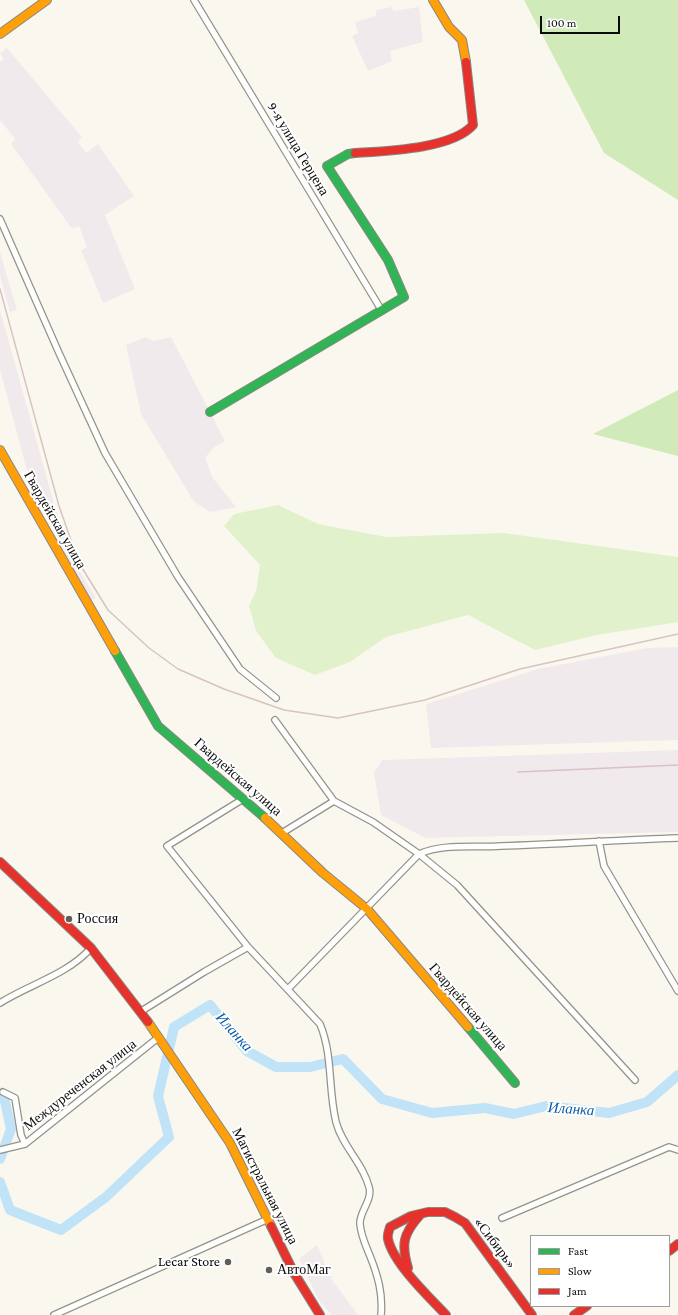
<!DOCTYPE html>
<meta charset="utf-8">
<style>
body{margin:0}
#map{position:relative;width:678px;height:1315px;overflow:hidden;background:#faf8ee;font-family:"Crimson Pro",serif}
canvas{display:block}
.legend{position:absolute;left:530px;top:1235px;width:140px;height:72px;box-sizing:border-box;background:#fff;border:1px solid #9d9d9d;margin:0;padding:5px 7px;list-style:none;font-size:12px;color:#0b0b0b}
.legend li{display:flex;align-items:center;gap:8px;height:20px}
.legend b{width:20px;border:1px solid #9d9d9d}
.scale{position:absolute;left:540px;top:16px;width:80px;height:18px;box-sizing:border-box;border:2px solid #0b0b0b;border-top:0;padding-left:5px;font-size:12px;line-height:14px;white-space:nowrap;color:#0b0b0b;-webkit-text-stroke:3px #fff;paint-order:stroke}
</style>
<div id="map">
<canvas width="678" height="1315"></canvas>
<ul class="legend">
<li><b style="height:5px;background:#30b455"></b>Fast</li>
<li><b style="height:5px;background:#ff9f0a"></b>Slow</li>
<li><b style="height:5px;background:#e5322d"></b>Jam</li>
</ul>
<div class="scale">100 m</div>
</div>
<script>
const ctx = document.querySelector('canvas').getContext('2d');
ctx.lineJoin = 'round';
function fillPath(path, color) { ctx.fillStyle = color; ctx.fill(path, 'evenodd'); }
function strokePath(path, color, width, dash) { ctx.strokeStyle = color; ctx.lineWidth = width; ctx.lineCap = dash ? 'butt' : 'round'; ctx.setLineDash(dash || []); ctx.stroke(path); }
function label(font, color, halo, rows, align = 'center') {
  ctx.font = font + ' "Crimson Pro",serif'; ctx.lineWidth = 4; ctx.setLineDash([]); ctx.textBaseline = 'middle'; ctx.strokeStyle = halo; ctx.fillStyle = color; for (const [text, x, y, turn = 0] of rows) {
    ctx.save(); ctx.translate(x, y); ctx.rotate((+turn || 0) * Math.PI / 180); ctx.textAlign = isNaN(turn) ? turn : align; if (halo) ctx.strokeText(text, 0, 0); ctx.fillText(text, 0, 0); ctx.restore();
  }
}
fillPath(new Path2D(`
 M392,7l1,4 26,-4 4,35 -33,9 2,10 -24,10 -16,-35 6,-3 -3,-11 21,-6v-6z
 M7,48l75,89 -4,5 8,11 12,-9 36,52 -29,19 30,74 -32,14 -22,-53 6,-3 -8,-21 -7,3 -61,-85 4,-5 -15,-19v-58l4,-3 -4,-6z
 M0,252l17,58 -7,2 -10,-36z
 M0,310l55,197 18,53 23,38 -6,3 -21,-39 -43,-95 -26,-97z
 M146,337l8,4 17,-4 54,104 -12,7 -8,10 8,20 23,29 -26,5 -16,-10 -53,-88 -15,-69z
 M678,647v93l-247,8 -5,-44 112,-35 109,-21z
 M678,750v82l-253,6 -44,-23 -7,-42 8,-13z
 M317,1245l15,35 26,35h-26l-13,-14 -20,-42z`), '#f1eaec');
fillPath(new Path2D(`
 M278,505l40,19 68,13 118,-4 174,24v65l-81,13 -62,15 -67,-35 -82,22 -36,25 -35,13 -39,-17 -20,-27 -7,-25 7,-15 4,-26 -36,-39 10,-12z`), '#e1f1cc');
fillPath(new Path2D(`
 M524,0h154v200l-74,-47z
 M678,390v66l-85,-22z`), '#d1eab9');
strokePath(new Path2D(`
 M0,1098l4,-1 7,32 -11,30
 M0,1182l10,28 51,20 45,-33 63,-60 -11,-41 16,-69 36,-22 37,46 29,16h34l33,-8 39,40 50,14 53,-5 29,6 32,-8 63,7 38,-11 31,-27`), '#c1e3f7', 10);
const street = new Path2D(`
 M194,0l188,311
 M0,219l59,134 46,100 73,124 62,92 36,29
 M275,720l59,81 39,21 46,32 38,31 178,195
 M243,799l-76,47 81,101
 M282,833l52,-32
 M599,841l5,25 74,125
 M288,989l131,-135c26,-11 54,-6 82,-8 59,-2 118,-6 177,-8
 M0,1003c30,-19 67,-28 91,-55
 M140,1012l64,-40 44,-25 72,77c13,31 8,65 16,98 6,24 27,41 33,65 4,13 -10,25 -9,37 1,12 6,22 10,32 8,20 13,38 11,59
 M3,1092l12,6 6,37 4,9 134,-107
 M0,1150l25,-6
 M502,1218l167,-71 9,3
 M54,1315l214,-96`);
const fast = new Path2D(`
 M210,412l194,-115 -16,-37 -61,-94 21,-12 7,-1
 M115,651l43,75 107,92
 M468,1027l47,56`);
const slow = new Path2D(`
 M433,0l16,27 13,13 4,22
 M0,34l47,-34
 M0,450l115,201
 M265,818l58,55 44,36 101,118
 M148,1022l82,121 41,83`);
const jam = new Path2D(`
 M355,153c31,-2 97,-4 118,-28l-7,-63
 M0,862l91,86 57,74
 M271,1226l23,47 26,42
 M669,1251l9,-7
 M408,1268c-7,-24 -5,-34 12,-53
 M446,1315c-17,-18 -53,-52 -58,-76 -1,-4 1,-8 2,-12l21,-11 17,-4h17l10,5 10,6 67,92
 M574,1315l13,-9`);
strokePath(street, '#93928d', 8);
strokePath(fast, '#898884', 10);
strokePath(slow, '#898884', 10);
strokePath(jam, '#898884', 10);
strokePath(street, '#fefefc', 5.5);
strokePath(fast, '#30b455', 8);
strokePath(slow, '#ff9f0a', 8);
strokePath(jam, '#e5322d', 8);
strokePath(new Path2D(`
 M0,289l59,217 20,57 29,47 41,38 29,21 46,20 60,21 54,8 87,-18 95,-31 158,-35
 M518,772l160,-7`), '#d8c2c2', 1.5);
for (const [x, y, r, color] of [
 [69,919,4,"#5f5e5a"],
 [228,1262,4,"#5f5e5a"],
 [269,1270,4,"#5f5e5a"]
]) { const dot = new Path2D(); dot.arc(x, y, r, 0, 2 * Math.PI); ctx.fillStyle = color; ctx.fill(dot); strokePath(dot, '#fff', 1.5); }
label('14px', '#0b0b0b', '#fff', [
 ["9-я улица Герцена",298,149,59],
 ["Гвардейская улица",55,520,60],
 ["Гвардейская улица",238,777,41],
 ["Гвардейская улица",468,1007,49],
 ["Междуреченская улица",80,1085,-38],
 ["Магистральная улица",265,1186,63],
 ["«Сибирь»",495,1243,53]
]);
label('14px', '#0b0b0b', '#fff', [
 ["Россия",77,919],
 ["Lecar Store",220,1262,"right"],
 ["АвтоМаг",277,1270]
], 'left');
label('italic 15px', '#0b5da6', '#fff', [
 ["Иланка",234,1032,48],
 ["Иланка",571,1109,4]
]);
</script>
